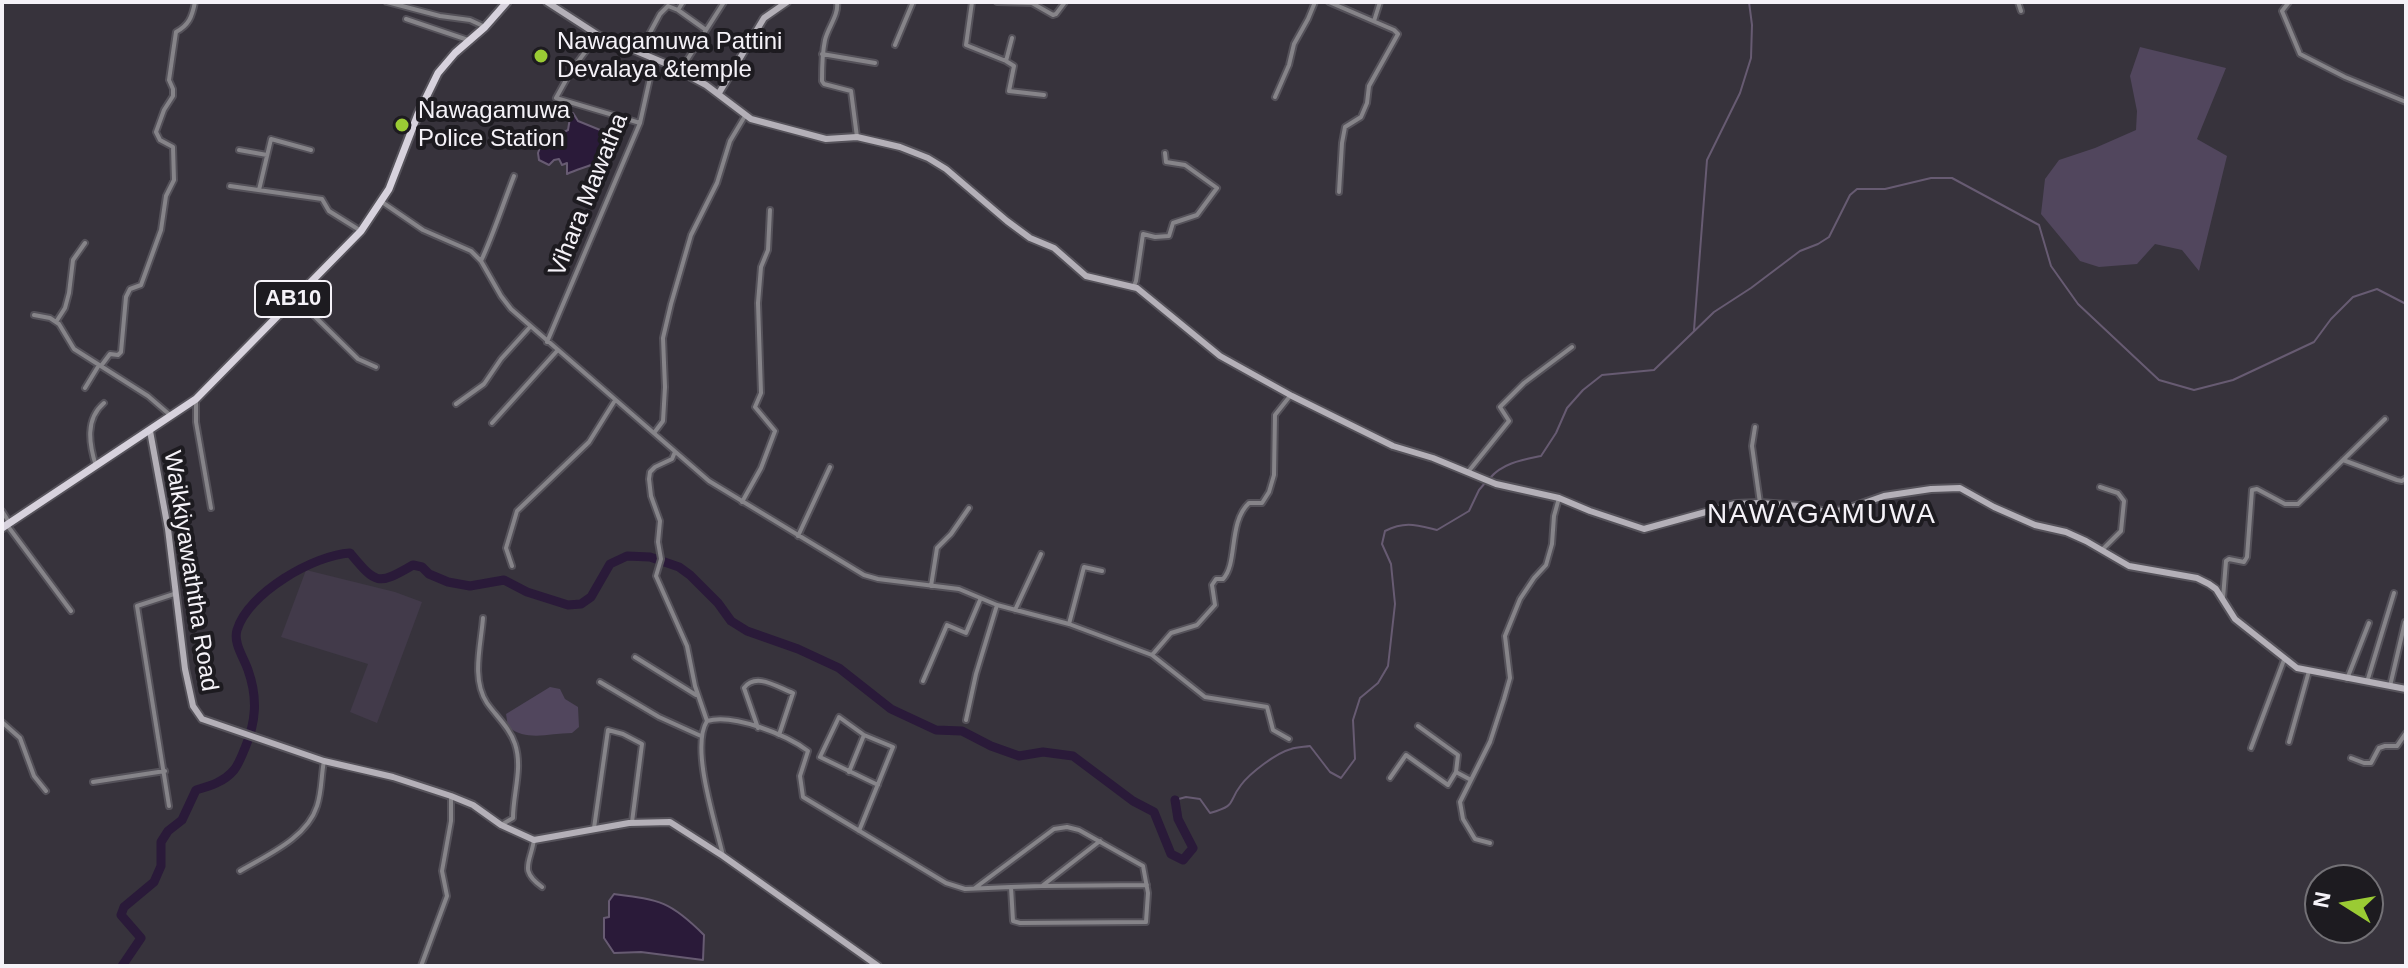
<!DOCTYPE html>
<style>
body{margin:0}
#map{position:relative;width:2408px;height:968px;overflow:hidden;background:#37333c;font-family:Helvetica,sans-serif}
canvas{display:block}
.frame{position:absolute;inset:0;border:4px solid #f5f2f8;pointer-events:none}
.north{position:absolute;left:2304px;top:864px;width:80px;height:80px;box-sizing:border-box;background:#1d1b20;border:2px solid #737176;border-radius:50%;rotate:281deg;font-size:22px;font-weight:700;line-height:32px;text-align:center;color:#f5f2f8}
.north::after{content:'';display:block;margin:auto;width:28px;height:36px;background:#9acb34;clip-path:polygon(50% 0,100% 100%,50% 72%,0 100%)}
</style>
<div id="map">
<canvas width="2408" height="968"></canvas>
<div class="frame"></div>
<div class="north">N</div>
</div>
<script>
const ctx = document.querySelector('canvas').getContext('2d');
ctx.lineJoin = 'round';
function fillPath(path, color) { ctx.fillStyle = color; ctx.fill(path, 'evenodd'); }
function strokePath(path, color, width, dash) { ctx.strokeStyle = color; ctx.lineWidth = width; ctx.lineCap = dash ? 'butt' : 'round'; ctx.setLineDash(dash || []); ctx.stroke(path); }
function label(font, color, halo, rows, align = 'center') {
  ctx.font = font + ' Helvetica,sans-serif'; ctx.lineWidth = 8; ctx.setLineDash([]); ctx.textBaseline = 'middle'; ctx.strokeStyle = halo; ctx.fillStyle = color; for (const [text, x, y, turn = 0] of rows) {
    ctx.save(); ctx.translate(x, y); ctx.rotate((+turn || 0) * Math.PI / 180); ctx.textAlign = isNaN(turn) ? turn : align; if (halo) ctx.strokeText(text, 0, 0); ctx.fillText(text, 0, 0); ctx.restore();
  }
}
fillPath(new Path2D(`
 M306,570l89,22 27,10 -45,121 -27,-11 18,-48 -87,-27z`), '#423a4a');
fillPath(new Path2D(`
 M2140,47l86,21 -29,71 30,17 -28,115 -17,-21 -27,-6 -18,20 -38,3 -19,-6 -39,-47 4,-35 14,-19 36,-12 41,-18 1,-19 -7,-35z
 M550,687l10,2 5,10 13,8 1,20 -7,6c-23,0 -44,9 -64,-6l-2,-13z`), '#51465d');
const water = new Path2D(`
 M573,113l5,8 32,13 -1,21c-8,9 -30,13 -42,19v-11l-5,2 -3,-6 -5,1 -5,5 -10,-5 -1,-7 6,-17 14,-1 10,-5 2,-12z
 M614,894c46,6 56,7 90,41l-1,25 -62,-8 -27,1 -10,-15v-20l5,-1v-16z`);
fillPath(water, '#2a1a39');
strokePath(water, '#675b72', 2);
strokePath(new Path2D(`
 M1694,330l13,-170 33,-67 11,-35 1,-33 -3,-23
 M1490,478c13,-15 32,-18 51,-22l15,-23 11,-25 16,-18 19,-15 52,-5 60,-58 37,-24 49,-37 18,-7 11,-7 21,-42 7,-6h28l46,-11h21l87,47 12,41 27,38 81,76 35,10 39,-10 81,-38 17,-23 22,-22 24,-8 29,15
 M1175,800l11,-3 14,2 10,14c28,-8 17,-10 31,-28 9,-12 35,-32 50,-36 6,-2 13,-2 19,-3l20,26 11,6 14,-19 -2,-39 7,-22 18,-15 10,-17 7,-62 -4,-40 -9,-20 3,-13c20,-10 31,-6 52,-1l32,-19 10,-21 6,-7`), '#675b72', 2);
strokePath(new Path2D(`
 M122,966l19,-28 -20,-23 3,-8 30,-25 7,-16v-24l7,-11 14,-11 14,-30c14,-4 28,-8 38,-20 5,-6 8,-15 11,-22 11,-26 13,-50 3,-78 -4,-12 -15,-27 -11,-40 11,-37 77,-75 113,-77 26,31 27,33 63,12l9,2 7,7 19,8 22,4 34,-6 23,12 41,13 13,-1 10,-7 19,-33 17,-8 23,1 29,10 11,8 28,28 13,18 16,10 51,18 41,19 52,41 45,21 26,1 29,15 28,10 24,-4 30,4 60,45 21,11 17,42 12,6 10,-12 -15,-29 -3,-19`), '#2a1a39', 9);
const street = new Path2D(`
 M387,2l53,14 30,4 13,6
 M837,2c2,13 -9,25 -12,38 -3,14 -3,27 -3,41l2,3 27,7 6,46
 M972,2l-6,43 40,16 6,-23
 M997,2l35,1 21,12 3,-1 9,-12
 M1329,2l65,28 4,4 -29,52 -2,17 -6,14 -16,10 -3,16 -3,49
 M2018,2l3,9
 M2289,2l-7,9 18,43 45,23 61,25
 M678,10l5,-8
 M406,19l62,21
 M1374,21l6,-19
 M597,36l-26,35 -15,27 84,25
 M895,45l18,-43
 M639,53l21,-39 8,-8 10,4 28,20
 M822,54l53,9
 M1006,61l8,5 -5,25 35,4
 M680,71l44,-69
 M1275,97l14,-32 5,-21 14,-25 7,-17
 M239,150l28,5
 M230,186l92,13 7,12 32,20
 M259,190l12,-51 40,11
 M382,202l41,28 48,21 10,10 20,35 10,13 198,172 155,94 14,4 81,10 38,16 72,19 83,31 19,-22 26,-8 18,-20 -3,-20 4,-6h7c15,-15 5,-57 26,-76h13l7,-11 5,-17 1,-60 15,-19
 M481,261c13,-28 22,-57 33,-85
 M1133,288l3,-7 7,-47 12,3 14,-1 4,-13 24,-8 20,-27 -32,-23 -19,-3 -1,-9
 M295,297l63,62 18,8
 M34,315l16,3 9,6 15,25 74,47 22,19
 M56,322l9,-14 4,-15 4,-33 12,-17
 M547,342l93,-219 10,-45 1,-20
 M101,366l9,-12 8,1 3,-3 5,-55 4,-8 11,-4 20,-55 5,-34 8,-16 -1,-33 -13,-7 -4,-8 8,-22 9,-14v-7l-4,-9 7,-48c13,-7 16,-15 19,-30
 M85,388l14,-23
 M196,399v23l15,86
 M456,404l28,-20 17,-25 29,-32
 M492,423l65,-72
 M1755,427l-3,19 8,57
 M654,433l9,-12 2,-34 -2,-49 8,-34 20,-69 26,-52 13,-42 15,-25
 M675,452l-3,7 -17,8 -5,5 -1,7 2,17 9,25 -2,21 3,17 -5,17 31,70 8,40 12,35c-17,27 9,103 16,135
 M2343,460l54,20 5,1 4,-3
 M96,466c-7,-22 -11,-47 8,-63
 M1468,472l41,-51 -9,-14 24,-24 48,-36
 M2100,487l18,6 6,8 -3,30 -19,19
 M742,502l19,-34 14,-37 -20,-24 6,-14 -3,-90 3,-36 7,-17 2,-40
 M2,511l7,11
 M7,525l64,86
 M798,536l32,-69
 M512,566l-6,-18 11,-37 72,-69 25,-40
 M931,586l6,-38 14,-14 18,-26
 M2223,598l3,-37 3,-2 15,3 3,-5 5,-67 5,-1 28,15h13l87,-85
 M1015,610l26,-56
 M483,618c-2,27 -12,61 4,85 9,13 23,25 28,41 8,24 -2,49 -2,74l-12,7
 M1069,624l15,-57 18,4
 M1152,655l53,42 62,10 6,23 16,9
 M635,657l61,38
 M2347,679l22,-56
 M923,681l24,-56 19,8 14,-33
 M600,682l59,35 42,19
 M2367,682l27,-89
 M2390,686l15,-64
 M966,720l10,-46 21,-69
 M707,721c26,-8 80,14 101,30l-8,25 3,21 143,86 19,6 46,-2 2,34 7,2 126,-1 2,-29 -5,-27 -64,-36 -12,-3 -13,2 -79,59
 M2,722l18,16 14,38 12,15
 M1418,726l40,29 -2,17
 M758,728l-14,-40c12,-16 33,-1 49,5l-14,42
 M2289,742l20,-71
 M2251,748l33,-88
 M2351,758l13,5h7l8,-15 6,-2h12l9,-13
 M849,772l15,-37
 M1390,778l16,-23 42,30 8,-13 15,8
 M93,782l72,-11
 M169,806l-32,-200 37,-12
 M594,828l14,-98 15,4 19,10 -10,78
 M859,831l34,-84 -29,-12 -25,-18 -19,40 58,28
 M534,840c-4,24 -15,30 8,47
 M1490,843l-15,-4 -12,-20 -3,-17 30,-60 14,-43 6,-21 -5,-42 15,-37 14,-21 12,-13 6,-21 2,-28 5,-18
 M240,871c27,-16 67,-33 77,-65 5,-15 4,-30 7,-45
 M1042,886l105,-1
 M1011,887l31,-1 58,-45
 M421,966l26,-70 -5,-25 9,-50v-25`);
const secondary = new Path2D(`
 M547,2l51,33 69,29 39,21 45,34 75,20 31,-2 43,10 28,11 18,11 61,52 23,17 24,10 32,28 51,12 83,68 72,40 101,50 40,12 63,26 63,14 31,13 54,18 91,-25 25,-1 39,3 27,6 18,-2 40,-14 47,-7 29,-1 34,19 41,18 31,7 20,9 43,25 68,12 12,6 7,5 19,30 62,49 109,21
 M719,93l45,-75 23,-16
 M150,431l18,98 17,140 8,37 9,13 122,42 69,16 58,19 22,9 28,20 33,15 95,-17 41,-1 53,34 155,110`);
const primary = new Path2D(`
 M2,528l194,-129 165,-168 28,-42 29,-75 20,-41 17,-20 30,-26 22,-25`);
strokePath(street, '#55525a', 8);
strokePath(secondary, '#55525a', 10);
strokePath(primary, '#55525a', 11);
strokePath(street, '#868489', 4);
strokePath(secondary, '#b4b0b8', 6);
strokePath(primary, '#d7d2dd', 7);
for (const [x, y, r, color] of [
 [541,56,8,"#9acb34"],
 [402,125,8,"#9acb34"]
]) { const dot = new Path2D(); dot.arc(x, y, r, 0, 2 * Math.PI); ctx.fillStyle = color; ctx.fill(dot); strokePath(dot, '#1d1b20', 3); }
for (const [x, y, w] of [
 [293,299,76]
]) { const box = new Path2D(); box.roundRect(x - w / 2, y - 18, w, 36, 6); ctx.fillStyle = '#1d1b20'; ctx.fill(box); strokePath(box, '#f5f2f8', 2); }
label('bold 22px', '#f5f2f8', null, [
 ["AB10",293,299]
]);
label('24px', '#f5f2f8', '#1d1b20', [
 ["Nawagamuwa Pattini",557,42],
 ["Devalaya &temple",557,70],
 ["Nawagamuwa",418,111],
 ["Police Station",418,139]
], 'left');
label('24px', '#f5f2f8', '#1d1b20', [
 ["Vihara Mawatha",589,195,-68],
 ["Waikkiyawaththa Road",190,571,81]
]);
ctx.letterSpacing = '2px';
label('28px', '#f5f2f8', '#1d1b20', [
 ["NAWAGAMUWA",1822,515]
]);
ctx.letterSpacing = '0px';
</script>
